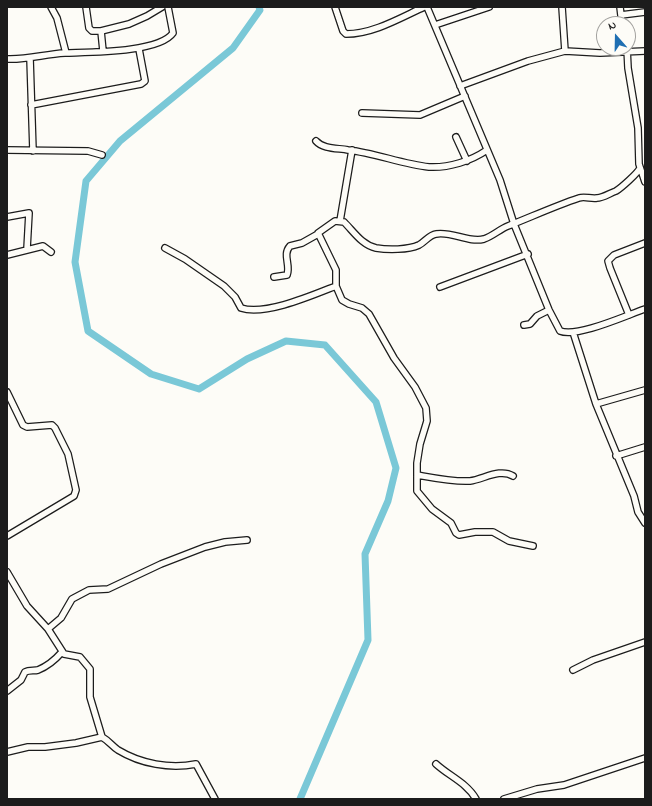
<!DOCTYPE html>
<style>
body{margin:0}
#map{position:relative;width:652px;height:806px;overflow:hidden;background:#fdfcf7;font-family:"Indie Flower",sans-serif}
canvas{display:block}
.frame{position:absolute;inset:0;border:8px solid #1c1c1c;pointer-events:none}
.north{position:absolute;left:596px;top:16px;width:40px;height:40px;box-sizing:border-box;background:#fdfcf7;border:1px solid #a3a29f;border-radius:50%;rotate:340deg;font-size:11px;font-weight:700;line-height:16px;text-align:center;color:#1c1c1c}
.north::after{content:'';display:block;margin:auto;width:14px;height:18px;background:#1f6fb2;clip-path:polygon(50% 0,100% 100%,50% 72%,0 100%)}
</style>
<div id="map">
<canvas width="652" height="806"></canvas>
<div class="frame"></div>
<div class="north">N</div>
</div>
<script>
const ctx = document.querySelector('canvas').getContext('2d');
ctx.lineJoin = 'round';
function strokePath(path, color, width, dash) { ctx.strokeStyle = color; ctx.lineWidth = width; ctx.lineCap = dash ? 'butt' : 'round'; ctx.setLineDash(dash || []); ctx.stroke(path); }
strokePath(new Path2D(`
 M259,7l1,3 -27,38 -113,93 -34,40 -11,81 13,69 63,43 48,15 48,-30 39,-18 39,4 51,57 20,66 -8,33 -23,53 3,86 -68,159`), '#7ac8d7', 7);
const minor = new Path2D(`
 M51,7l6,11 9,35
 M86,7l3,21 3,3h9l28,-7 18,-8 15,-9
 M335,7l8,24 3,3c27,0 54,-16 78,-27
 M427,7l73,173 14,44 35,86 11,21c17,7 67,-16 85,-22
 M562,7l3,44
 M620,7l2,17
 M621,15l24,-3
 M435,25l54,-18
 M101,31l2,20
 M627,48l1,20 10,60 1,36 6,18
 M30,58l3,93
 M7,59c20,1 38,-5 58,-6 23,-1 94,0 108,-20l-5,-26
 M460,86l68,-25 37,-10 35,2 45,-2
 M31,105l110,-21 4,-3 -6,-32
 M362,113l58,2 45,-19
 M456,137l11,24
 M316,141c7,8 21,7 32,9 27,3 54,14 81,17 20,1 42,-6 58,-17
 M7,150l81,1 14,4
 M7,217l22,-4 -2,36
 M340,221l12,-71
 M165,248l20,11 39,27 11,11 6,11c24,8 72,-13 95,-22v-16l-18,-37 17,-12 9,1c10,10 18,23 32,26 12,2 32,2 43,-3 6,-3 10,-10 17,-11 16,-3 32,9 48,5 9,-3 16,-10 24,-13 23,-9 47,-20 71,-28 5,-2 12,1 18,0 6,0 13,-5 19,-7 5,-3 22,-18 24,-23
 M7,255l36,-9 8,6
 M274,277l13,-2c4,-10 -5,-20 3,-29l12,-3 16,-9
 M336,286l6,14 7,4 13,4 7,6 25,44 21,29 11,21 1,13 -7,23 -3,19v28l15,18 19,14 5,10 3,2 16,-3h18l16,9 24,5
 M440,287l88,-33
 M629,315l-19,-47 -2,-7 6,-6 31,-12
 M524,325l6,-1 7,-8 12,-6
 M573,332l23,72 38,92 4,16 7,11
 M7,392l16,33 4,2 25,-2 3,3 13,26 8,36 -2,6 -67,40
 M596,404l49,-14
 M616,456l29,-9
 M417,475c17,3 36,7 53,6 14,-2 30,-13 43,-5
 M7,572l20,34 21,23 16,25 16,3 10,12v28l12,40c7,4 10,9 16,13 23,14 52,19 78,14l19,35
 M48,629l13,-11 11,-19 17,-9 19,-1 53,-25 44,-17 20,-5 22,-2
 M573,670l20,-10 52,-18
 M7,691l14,-11 4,-8c4,-2 9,-1 13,-2 10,-4 17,-10 24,-18
 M7,752l21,-5h17l31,-4 26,-6
 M436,764c13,12 31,19 40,35
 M504,799l33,-10 27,-4 81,-27`);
strokePath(minor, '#1c1c1c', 8);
strokePath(minor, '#fdfcf7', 5.5);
</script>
